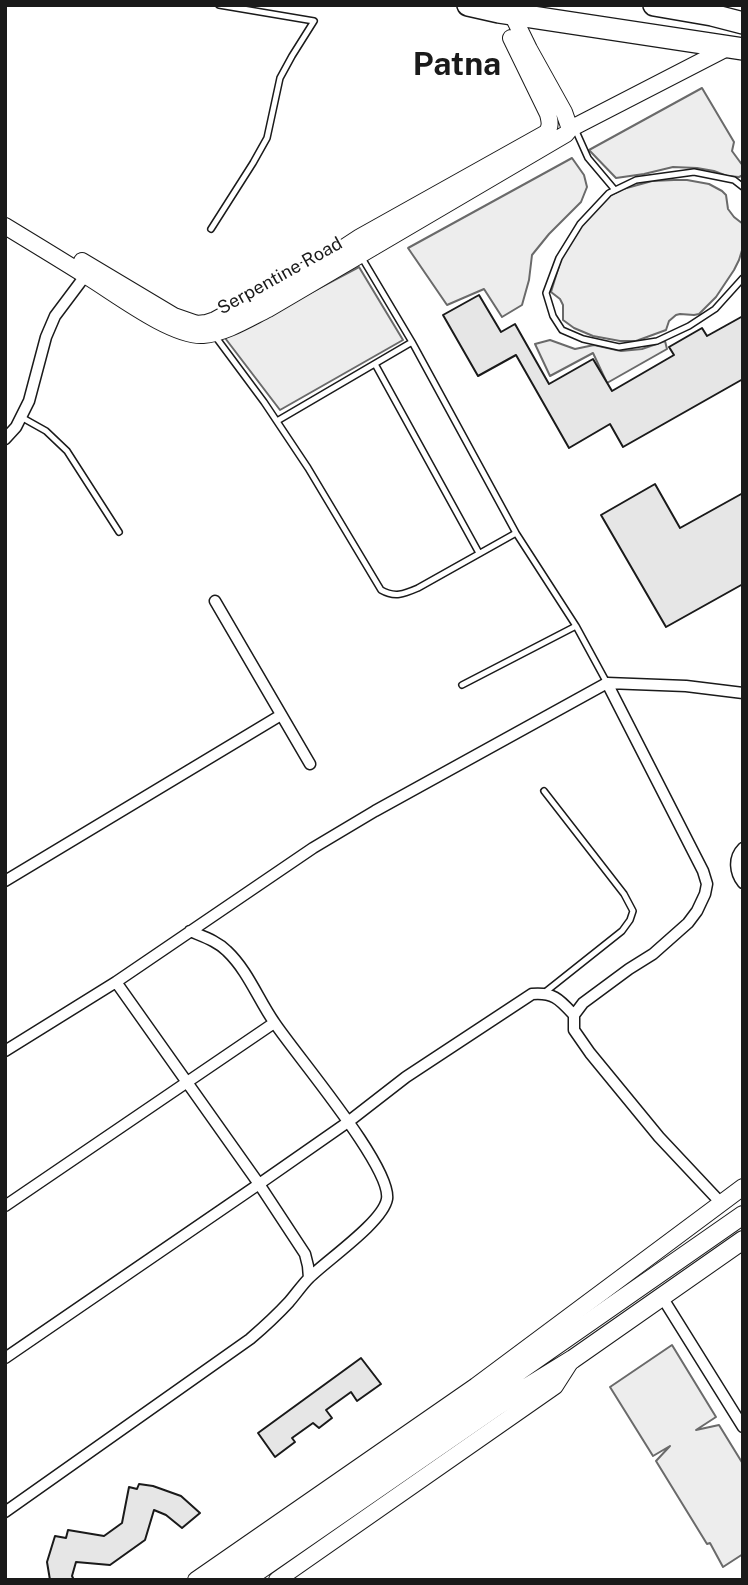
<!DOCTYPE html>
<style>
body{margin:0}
#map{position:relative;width:748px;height:1585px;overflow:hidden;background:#fff;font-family:"Public Sans",sans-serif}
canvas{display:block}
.frame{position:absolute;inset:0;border:7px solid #1a1a1a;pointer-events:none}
</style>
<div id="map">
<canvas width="748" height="1585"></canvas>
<div class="frame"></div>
</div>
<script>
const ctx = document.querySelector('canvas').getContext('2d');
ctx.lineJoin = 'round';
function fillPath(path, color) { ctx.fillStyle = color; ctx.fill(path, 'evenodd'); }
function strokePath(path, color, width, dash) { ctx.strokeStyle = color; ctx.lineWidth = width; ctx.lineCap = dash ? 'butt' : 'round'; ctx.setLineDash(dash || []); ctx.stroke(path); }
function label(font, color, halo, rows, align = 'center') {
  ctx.font = font + ' "Public Sans",sans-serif'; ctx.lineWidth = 5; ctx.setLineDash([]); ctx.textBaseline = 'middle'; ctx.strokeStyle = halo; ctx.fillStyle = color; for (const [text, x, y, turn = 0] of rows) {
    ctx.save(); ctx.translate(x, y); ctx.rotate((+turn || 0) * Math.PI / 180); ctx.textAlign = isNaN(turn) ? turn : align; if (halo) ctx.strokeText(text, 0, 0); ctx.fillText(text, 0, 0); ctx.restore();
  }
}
const built = new Path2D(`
 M702,88l32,54 -2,9 11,15v9l-4,2 -12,-1 -13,-5 -17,-3 -24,-1 -29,7 -28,4 -27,-28z
 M572,158l12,17 3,12 -6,15 -32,32 -17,21 -3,25 -7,25 -20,12 -18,-28 -37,16 -39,-57z
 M674,180h13l22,4 13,7 4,4 2,14 6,8 9,7v23l-4,13 -5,10 -18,27 -17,17 -5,1 -14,-1 -4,1 -7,6 -3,9 -30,11h-16l-27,-5 -19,-8 -11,-8v-15l-3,-6 -9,-7 11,-36 20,-31 27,-29 14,-7 29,-8z
 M359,267l44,73 -123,70 -55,-72z
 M550,340l25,9 19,-4 27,6 21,-2 23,-8 2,8 -60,34 -14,-30 -43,23 -15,-32z
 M672,1345l44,72 -20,13 23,-5 24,39v90l-20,13 -13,-24 -3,1 -51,-83 14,-15 -17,10 -43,-69z`);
fillPath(built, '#ededed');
strokePath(built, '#6a6a6a', 2);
const building = new Path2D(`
 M479,295l22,37 14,-8 34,60 44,-25 19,32 62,-36 -5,-8 33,-19 5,8 36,-20v63l-120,68 -13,-23 -41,24 -53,-93 -38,21 -35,-61z
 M655,484l25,44 63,-35v91l-77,43 -65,-112z
 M361,1358l20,26 -24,17 -6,-9 -25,18 6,8 -13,10 -6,-5 -21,15 3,4 -20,15 -17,-24z
 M139,1484l14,2 28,10 19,17 -18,15 -16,-13 -12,-5 -9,30 -35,25 -34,-3 -4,14 2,4h-24l-3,-18 8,-26 11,2 2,-8 36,6 18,-13 7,-36 8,2z`);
fillPath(building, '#e6e6e6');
strokePath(building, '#1a1a1a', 2);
const lane = new Path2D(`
 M575,129l13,29 27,32
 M743,187l-9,-7 -40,-8 -58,8 -27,13 -29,31 -21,34 -13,35 7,23 9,14 21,9 36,8 38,-6 32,-15 26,-17 28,-31
 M211,229l42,-66 14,-25 13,-60 12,-22 22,-35 -95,-16
 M362,258l50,84 104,191 60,93 31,57
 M215,336l49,66 44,66 73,122c14,8 23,4 37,-2l98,-55
 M375,364l104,189
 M21,417l25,14 21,20 52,81
 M277,421l135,-79
 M462,685l114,-59
 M544,791l80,103 9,17 -3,9 -8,11 -78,62`);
const street = new Path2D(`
 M5,439l11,-12 13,-26 17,-64 9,-21 33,-44
 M215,601l95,163
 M607,683l96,188 4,13 -2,10 -8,17 -9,12 -35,31 -24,15 -46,34 -9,12v15l16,23 69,84 62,66
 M743,848c-10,10 -8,25 0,35
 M5,881l276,-166
 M116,982l143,202 46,70 3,12 1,12
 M5,1051l111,-69 197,-134 62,-37 232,-128 79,3 57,7
 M5,1206l269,-183
 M662,1297l81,130
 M5,1358l254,-174 89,-62 58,-45 126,-83c22,-2 28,6 42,21
 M5,1512l245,-173c14,-12 27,-24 39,-37 7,-8 13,-17 20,-24 18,-18 74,-56 78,-79 5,-32 -92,-145 -113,-177 -16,-23 -26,-51 -47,-71 -10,-10 -23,-14 -37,-20`);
const secondary = new Path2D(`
 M570,129l161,-83
 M5,226c28,17 56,34 83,51 28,17 84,60 115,58 23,-2 45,-16 65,-26l298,-175 4,-5 -6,-17 -35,-63 -20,-41
 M82,261l92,55 23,8 9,-1 9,-3 116,-64 29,-19 186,-104c5,-6 4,-11 2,-19l-37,-76
 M196,1580l280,-194 267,-199
 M277,1580l278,-194 16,-25`);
const primary = new Path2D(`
 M219,1580l524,-365
 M245,1580l252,-174 76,-47 170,-119`);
const highway = new Path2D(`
 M468,5l31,7 244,37
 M654,5l58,10 31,8`);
strokePath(lane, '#1a1a1a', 8);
strokePath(street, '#1a1a1a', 13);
strokePath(secondary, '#1a1a1a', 18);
strokePath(primary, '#1a1a1a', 20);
strokePath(highway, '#1a1a1a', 24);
strokePath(lane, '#fff', 5);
strokePath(street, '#fff', 10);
strokePath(secondary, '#fff', 16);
strokePath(primary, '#fff', 18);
strokePath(highway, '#fff', 21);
label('18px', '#1a1a1a', '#fff', [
 ["Serpentine Road",280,276,-29]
]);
label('bold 32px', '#1a1a1a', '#fff', [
 ["Patna",457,65]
]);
</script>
